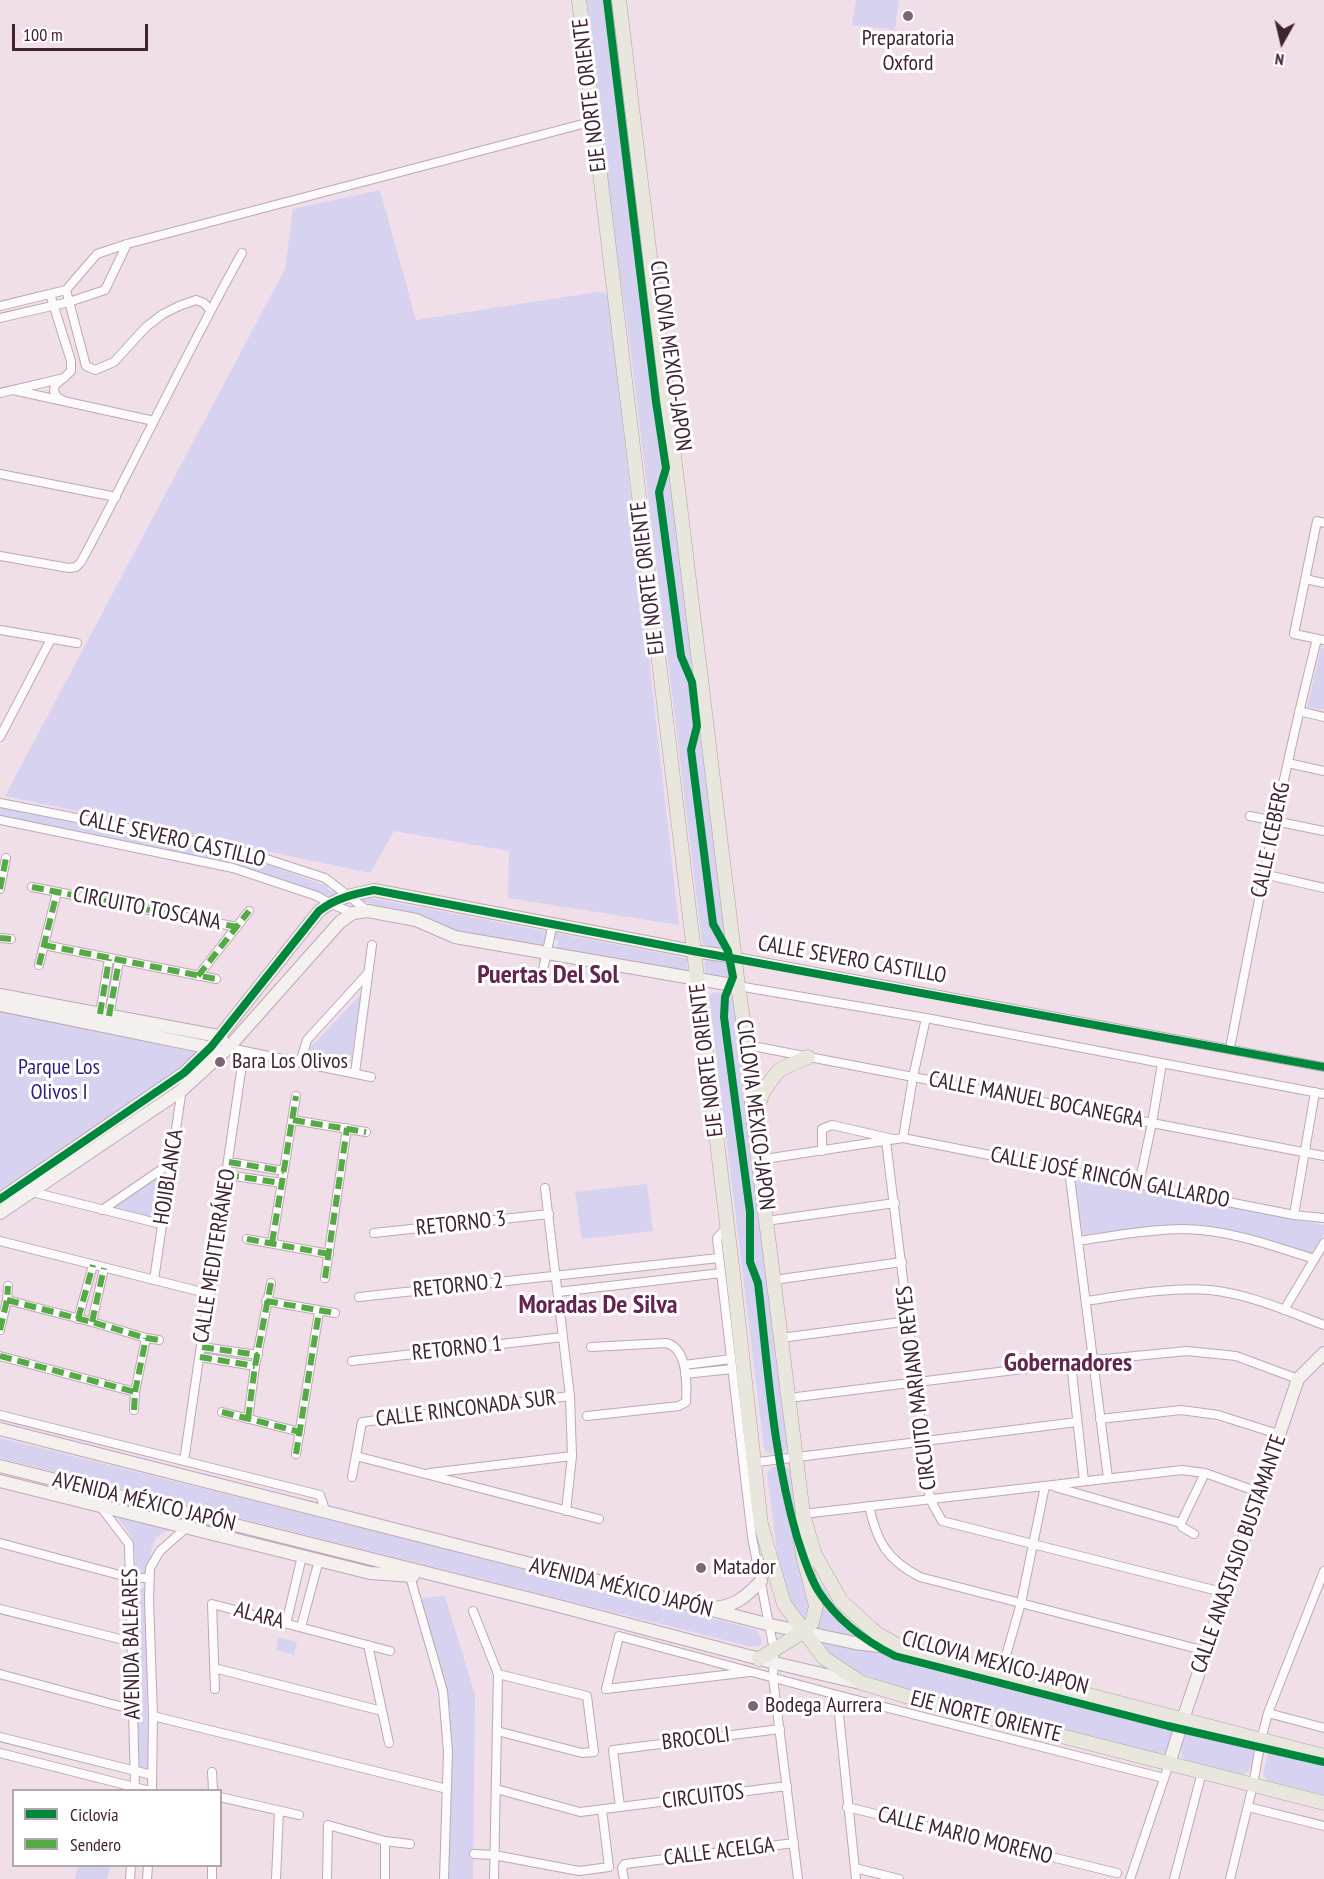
<!DOCTYPE html>
<meta charset="utf-8">
<style>
body{margin:0}
#map{position:relative;width:1324px;height:1879px;overflow:hidden;background:#f0dfe8;font-family:"PT Sans Narrow",sans-serif}
canvas{display:block}
.legend{position:absolute;left:12px;top:1789px;width:210px;height:78px;box-sizing:border-box;background:#fff;border:2px solid #b3a7ae;margin:0;padding:8px 10px;list-style:none;font-size:18px;color:#402335}
.legend li{display:flex;align-items:center;gap:12px;height:30px}
.legend b{width:30px;border:2px solid #b3a7ae}
.north{position:absolute;left:1252px;top:12px;width:60px;height:60px;-webkit-text-stroke:4px #fff;paint-order:stroke;rotate:188deg;font-size:16px;font-weight:700;line-height:24px;text-align:center;color:#402335}
.north::after{content:'';display:block;margin:auto;width:21px;height:27px;background:#402335;clip-path:polygon(50% 0,100% 100%,50% 72%,0 100%)}
.scale{position:absolute;left:12px;top:24px;width:136px;height:27px;box-sizing:border-box;border:3px solid #402335;border-top:0;padding-left:8px;font-size:18px;line-height:21px;white-space:nowrap;color:#402335;-webkit-text-stroke:4px #fff;paint-order:stroke}
</style>
<div id="map">
<canvas width="1324" height="1879"></canvas>
<ul class="legend">
<li><b style="height:8px;background:#00873e"></b>Ciclovía</li>
<li><b style="height:8px;background:#56aa45"></b>Sendero</li>
</ul>
<div class="north">N</div>
<div class="scale">100 m</div>
</div>
<script>
const ctx = document.querySelector('canvas').getContext('2d');
ctx.lineJoin = 'round';
function fillPath(path, color) { ctx.fillStyle = color; ctx.fill(path, 'evenodd'); }
function strokePath(path, color, width, dash) { ctx.strokeStyle = color; ctx.lineWidth = width; ctx.lineCap = dash ? 'butt' : 'round'; ctx.setLineDash(dash || []); ctx.stroke(path); }
function label(font, color, halo, rows, align = 'center') {
  ctx.font = font + ' "PT Sans Narrow",sans-serif'; ctx.lineWidth = 6; ctx.setLineDash([]); ctx.textBaseline = 'middle'; ctx.strokeStyle = halo; ctx.fillStyle = color; for (const [text, x, y, turn = 0] of rows) {
    ctx.save(); ctx.translate(x, y); ctx.rotate((+turn || 0) * Math.PI / 180); ctx.textAlign = isNaN(turn) ? turn : align; if (halo) ctx.strokeText(text, 0, 0); ctx.fillText(text, 0, 0); ctx.restore();
  }
}
fillPath(new Path2D(`
 M587,0h25l115,945 -8,5 -16,-6 -1,-2 -70,-580 -23,-164z
 M856,0h43l-4,30 -43,-5z
 M380,190l36,130 181,-28 11,2 71,631 -171,-27 1,-47 -115,-20 -24,42 -365,-77 280,-527 8,-60z
 M1321,647l3,1v62l-17,-3z
 M0,807l234,46 94,33v4l359,68 1,17 -131,-25 1,-10 -13,-3 -2,10 -85,-15 -36,-15 -52,-9v-5l-43,-8v3l-99,-34 -228,-44z
 M708,959h16l6,4v17l-24,-6 -2,-11z
 M722,992l9,3 3,3 56,446c-5,9 -12,11 -21,10l-5,-5 -55,-453 3,-3z
 M361,994l-11,74 -41,-9 1,-11z
 M0,1011l200,39 -21,20 -179,120z
 M166,1171l-8,49 -49,-12z
 M1074,1174l250,51v9l-12,19 -58,-18 -41,-7 -130,10z
 M647,1184l6,47 -71,8 -7,-47z
 M0,1438l390,97 367,95 5,10 -2,6 -8,1 -752,-189z
 M780,1466l9,2 2,4 17,87 9,19 20,31 13,13 30,21 291,80 3,6 -5,21 -7,4h-5l-260,-68 -42,-14 -23,-16 -37,-46 -9,-18 -9,-40 -10,-79 5,-6z
 M114,1514l59,15c-25,6 -22,25 -23,45h-15c1,-31 0,-37 -21,-60z
 M137,1588h9l2,183h-10z
 M445,1596l30,99 -2,184h-24l1,-107 -3,-56 -28,-115 5,-3z
 M278,1637l19,5 -3,13 -18,-5z
 M1196,1729l52,14 6,6c-2,11 0,25 -14,26l-53,-13c-12,-11 -5,-28 9,-33z
 M1271,1750h7l46,12v33l-56,-14 -5,-6 5,-21z
 M78,1866h32l-3,13h-32z`), '#d8d2f1');
const street = new Path2D(`
 M66,290l20,76 9,4 19,-8 32,-35 17,-13 16,-8 17,-6 8,3 6,7
 M0,306l66,-16 31,-36 30,-10 467,-123
 M0,318l69,-16 36,-12 22,-46
 M61,380l-6,5 -1,6 3,6 7,4
 M13,390l141,31
 M0,393l64,-15 7,-7v-10l-21,-67
 M0,474l116,23
 M1324,523l-7,-2 -23,113 30,6
 M0,556l69,12 7,-1 5,-5c55,-102 104,-207 161,-309
 M1305,579l19,4
 M0,630l77,13
 M1299,711l25,6
 M0,737l51,-98
 M1288,763l36,8
 M0,803l239,47 86,28 43,33
 M1250,816l74,15
 M0,820l233,48 84,28 12,7 24,10
 M1263,874l61,14
 M32,887l205,40
 M0,889l6,-31
 M0,938l11,1
 M44,945l172,34
 M736,957l588,110
 M39,965l18,-73
 M198,976l51,-65
 M541,979l12,-56
 M738,986l188,32 398,76
 M100,1014l9,-55
 M109,1016l10,-55
 M1231,1043c26,-135 52,-270 86,-404
 M747,1045l577,111
 M229,1047l15,4 127,26
 M300,1063l7,-23 61,-67
 M355,1073l17,-128
 M293,1120l73,12
 M903,1138l10,-61 13,-59
 M886,1141l44,358 12,22 284,72
 M822,1151v-22l10,-4 61,14
 M758,1160l145,-22 391,77 30,3
 M229,1162l55,9
 M1069,1170l39,308
 M227,1175l55,8
 M1139,1184l13,-61 10,-60
 M545,1188l25,208 2,60 -6,55
 M32,1192l129,32
 M102,1210l69,-47
 M1294,1215l21,-123
 M766,1221l129,-18
 M727,1227l-10,11 35,299 22,113 -1,28 25,201
 M374,1233l175,-19
 M247,1239l82,15
 M0,1241l210,53
 M1078,1241c35,-5 71,-12 106,-12 45,1 87,16 130,30
 M272,1243l24,-147
 M325,1278l22,-150
 M154,1280l28,-192
 M774,1280l128,-18
 M558,1292l163,-19
 M359,1297l360,-39
 M7,1300l85,22 54,16 13,2
 M266,1301l69,12
 M1086,1301c41,-6 82,-14 124,-11 39,4 77,21 114,35
 M1284,1310l40,-67
 M78,1319l15,-54
 M92,1322l12,-54
 M0,1330l7,-30 1,-14
 M781,1338l128,-17
 M202,1347l56,8
 M0,1356l135,36
 M200,1357l55,9
 M1094,1360l93,-9 49,5 62,23
 M352,1361l211,-24
 M684,1365l47,-6
 M685,1374l47,-5
 M789,1398l282,-35 13,118
 M134,1410l1,-18 11,-54
 M222,1412l78,20
 M0,1415l320,80 6,18
 M587,1416l92,-10 7,-4c1,-18 2,-54 -20,-59l-75,4
 M248,1419l7,-53 16,-83
 M1100,1419l81,-9 37,5 63,20
 M296,1454l23,-142
 M356,1456l243,63
 M184,1461l60,-410
 M750,1463l327,-41
 M430,1473l142,-17
 M352,1477l10,-55 208,-26
 M1055,1487l126,36 24,-50
 M100,1506l29,38 6,246
 M869,1506c8,36 18,54 51,71l286,74
 M803,1514l379,-44 23,3 56,20
 M1181,1523l1,4 12,7
 M0,1543l131,35h19
 M409,1573l34,118 5,61 -4,127
 M0,1609l132,33
 M473,1611l25,63 -4,205
 M286,1624l16,-68
 M301,1627l18,-67
 M368,1645l21,98
 M214,1668l168,43
 M750,1672l-144,17 13,-53 218,59 327,83
 M1001,1673l20,-70 24,-117
 M0,1674l134,36
 M215,1689l-3,-85 178,47
 M837,1695l19,184
 M1268,1713l56,15
 M153,1716l294,73
 M497,1731l85,22 12,-1 -7,-56 -89,-22
 M0,1737l152,38
 M0,1753l146,37
 M212,1772l1,18
 M496,1789l84,23 207,-26
 M152,1790l1,-74 -4,-117 1,-31 10,-17 26,-23
 M220,1797l79,18
 M620,1807l-7,-57 167,-21
 M847,1807l270,66
 M1248,1807l76,19
 M385,1841v38
 M474,1854l20,1 85,16 30,-4 -7,-57
 M212,1866v13
 M855,1868l44,11
 M130,1879l1,-13
 M147,1879l1,-13
 M276,1879l3,-68
 M327,1879l1,-54 57,16 25,3
 M624,1879l-2,-11 3,-4 169,-21
 M1130,1879l39,-115
 M1174,1879l28,-107
 M1230,1879l23,-94 8,-45 7,-27 56,-142`);
const secondary = new Path2D(`
 M0,995l218,41 4,3
 M0,1005l216,44
 M0,1199l184,-126 27,-26 108,-136c17,-13 35,-17 55,-21l319,61 43,6
 M0,1213l182,-123 47,-43 111,-125 13,-9 15,-2 48,9 39,17 283,49
 M0,1429l771,196 84,18 48,6
 M0,1466l551,138 224,59 85,20
 M0,1481l370,92 43,3
 M712,1608c22,-1 34,-11 49,-27
 M1169,1764l14,-45 115,-340 26,-26`);
const primary = new Path2D(`
 M579,0l154,1274 28,251 23,79 40,54 38,25 54,16 408,104
 M619,0l119,986 9,59 6,72 50,397 11,39 27,48 35,32 23,13 425,110
 M755,1113l9,-23 15,-20 29,-13
 M759,1659l44,-27 9,-9 4,-17 -13,-51 -5,-32`);
strokePath(street, '#bda8b4', 10);
strokePath(secondary, '#bda8b4', 14);
strokePath(primary, '#b0a59a', 15);
strokePath(street, '#fdfafc', 8);
strokePath(secondary, '#f3f0ed', 12);
strokePath(primary, '#e9e6de', 14);
strokePath(new Path2D(`
 M32,887l205,40
 M0,889l6,-31
 M0,938l11,1
 M44,945l172,34
 M39,965l18,-73
 M198,976l51,-65
 M100,1014l9,-55
 M109,1016l10,-55
 M293,1120l73,12
 M229,1162l55,9
 M227,1175l55,8
 M247,1239l82,15
 M272,1243l24,-147
 M325,1278l22,-150
 M7,1300l85,22 54,16 13,2
 M266,1301l69,12
 M78,1319l15,-54
 M92,1322l12,-54
 M0,1330l7,-30 1,-14
 M202,1347l56,8
 M0,1356l135,36
 M200,1357l55,9
 M134,1410l1,-18 11,-54
 M222,1412l78,20
 M248,1419l7,-53 16,-83
 M296,1454l23,-142`), '#56aa45', 6, [12, 6]);
strokePath(new Path2D(`
 M607,0l49,402 10,66 -7,24 22,164 11,26 5,44 -6,24 22,174 15,27 5,26 -8,20 -1,20 26,195v50l8,21c10,85 15,172 39,254 6,18 12,39 22,55 19,29 46,49 76,64l273,70 156,36
 M0,1199l184,-126 27,-26 108,-136c17,-13 35,-17 55,-21l319,61 631,116`), '#00873e', 8);
for (const [x, y, r, color] of [
 [908,16,6,"#7e6574"],
 [220,1062,6,"#7e6574"],
 [701,1568,6,"#7e6574"],
 [753,1706,6,"#7e6574"]
]) { const dot = new Path2D(); dot.arc(x, y, r, 0, 2 * Math.PI); ctx.fillStyle = color; ctx.fill(dot); strokePath(dot, '#fff', 2); }
label('22px', '#402335', '#fff', [
 ["Preparatoria",908,39,"center"],
 ["Oxford",908,64,"center"],
 ["Bara Los Olivos",232,1062],
 ["Matador",713,1568],
 ["Bodega Aurrera",765,1706]
], 'left');
label('22px', '#402335', '#fff', [
 ["EJE NORTE ORIENTE",590,95,-97],
 ["CICLOVIA MEXICO-JAPON",670,356,82],
 ["EJE NORTE ORIENTE",648,578,-97],
 ["CALLE SEVERO CASTILLO",172,839,13],
 ["CALLE ICEBERG",1271,840,-78],
 ["CIRCUITO TOSCANA",147,909,11],
 ["CALLE SEVERO CASTILLO",852,960,10],
 ["EJE NORTE ORIENTE",707,1060,-97],
 ["CALLE MANUEL BOCANEGRA",1036,1100,11],
 ["CICLOVIA MEXICO-JAPON",755,1115,83],
 ["HOJIBLANCA",169,1177,-81],
 ["CALLE JOSÉ RINCÓN GALLARDO",1110,1178,11],
 ["RETORNO 3",461,1224,-6],
 ["CALLE MEDITERRÁNEO",215,1256,-81],
 ["RETORNO 2",458,1286,-6],
 ["RETORNO 1",457,1349,-6],
 ["CIRCUITO MARIANO REYES",917,1388,-97],
 ["CALLE RINCONADA SUR",466,1409,-7],
 ["AVENIDA MÉXICO JAPÓN",144,1502,14],
 ["CALLE ANASTASIO BUSTAMANTE",1239,1554,-71],
 ["AVENIDA MÉXICO JAPÓN",621,1588,14],
 ["ALARA",259,1616,15],
 ["AVENIDA BALEARES",132,1644,-91],
 ["CICLOVIA MEXICO-JAPON",995,1663,15],
 ["EJE NORTE ORIENTE",986,1717,14],
 ["BROCOLI",696,1739,-7],
 ["CIRCUITOS",703,1797,-7],
 ["CALLE MARIO MORENO",965,1836,14],
 ["CALLE ACELGA",719,1852,-7]
]);
label('22px', '#321c83', '#fff', [
 ["Parque Los",59,1068],
 ["Olivos I",59,1093]
]);
label('bold 26px', '#63254e', '#fff', [
 ["Puertas Del Sol",548,976],
 ["Moradas De Silva",598,1306],
 ["Gobernadores",1068,1364]
]);
</script>
